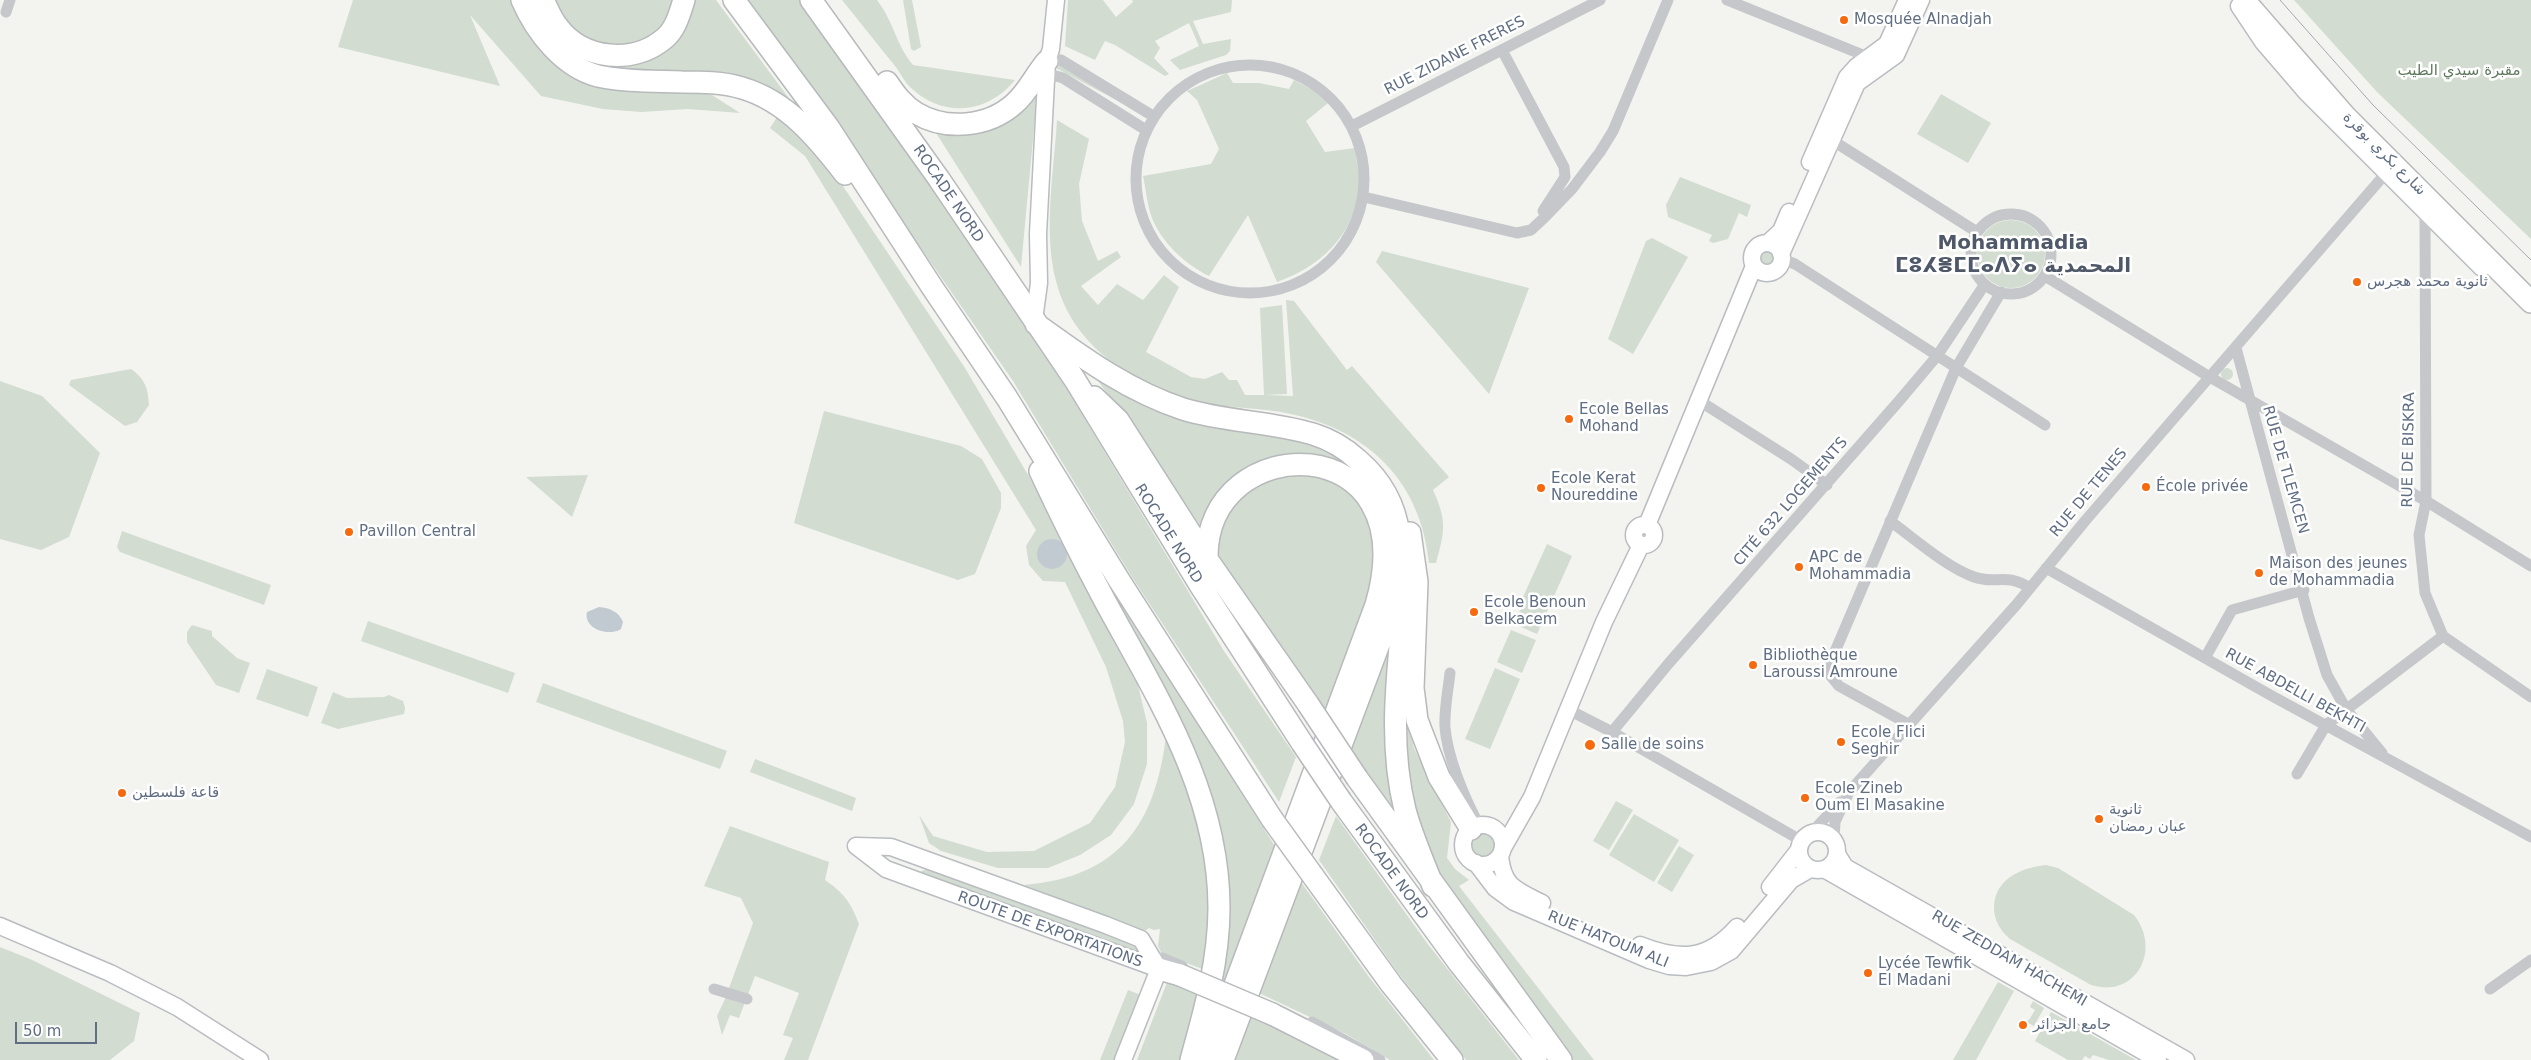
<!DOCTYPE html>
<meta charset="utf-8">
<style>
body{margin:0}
#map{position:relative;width:2531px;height:1060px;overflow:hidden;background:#f3f4ef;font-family:"DejaVu Sans",sans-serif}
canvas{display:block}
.scale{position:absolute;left:15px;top:1022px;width:82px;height:22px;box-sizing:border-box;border:2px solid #606e83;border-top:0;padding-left:6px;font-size:15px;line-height:18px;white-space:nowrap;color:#606e83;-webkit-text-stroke:4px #fff;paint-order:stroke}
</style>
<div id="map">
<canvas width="2531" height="1060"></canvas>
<div class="scale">50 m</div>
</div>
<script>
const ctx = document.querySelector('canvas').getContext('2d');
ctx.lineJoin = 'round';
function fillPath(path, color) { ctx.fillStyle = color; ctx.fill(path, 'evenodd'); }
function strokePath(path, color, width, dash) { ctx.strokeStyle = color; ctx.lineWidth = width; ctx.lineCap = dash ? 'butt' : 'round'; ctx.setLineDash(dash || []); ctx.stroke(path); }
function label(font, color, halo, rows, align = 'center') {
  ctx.font = font + ' "DejaVu Sans","Noto Naskh Arabic","Noto Sans Tifinagh",sans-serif'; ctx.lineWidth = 5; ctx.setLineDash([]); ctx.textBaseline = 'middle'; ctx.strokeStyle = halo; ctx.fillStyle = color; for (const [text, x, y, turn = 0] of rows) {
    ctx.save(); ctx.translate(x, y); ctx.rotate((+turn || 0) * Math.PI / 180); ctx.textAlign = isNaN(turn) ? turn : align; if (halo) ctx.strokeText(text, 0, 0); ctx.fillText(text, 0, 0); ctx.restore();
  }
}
fillPath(new Path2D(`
 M353,0h163l41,62 155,33 28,18 -52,-4 -47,3 -38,-3 -62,-13 -71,-81 30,71 -162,-39z
 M551,0h125c-3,7 -5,15 -9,21 -19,31 -63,30 -90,13 -10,-7 -19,-24 -26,-34z
 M691,0h25l75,101 -4,1 -144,-30 -42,-5 -13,-6 -38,-34 88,32z
 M743,0h57l18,21 141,203 106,162 159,265 72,106 -17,45 -149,-228 -117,-193 -183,-264z
 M842,0h35c17,22 19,45 36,65l102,15c-27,33 -71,39 -104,8 -7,-6 -10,-15 -16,-22 -18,-22 -35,-44 -53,-66z
 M903,0h9l9,47 -7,4 -3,-2z
 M1068,0h35l13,17 17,-15 -1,-2h100l-1,12 -38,9 10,23 28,-5 -1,12 -4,4 -46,15 -10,-10 29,-14 -10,-23 -34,18 5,7 -6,10 15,16 -4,2 -50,-31 -10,-4 -10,19 -30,-14z
 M2294,0h237v239l-154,-147z
 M1058,64l90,53 -92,-49z
 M1227,73l6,10h26l30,6 5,-9 25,13 9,10 -22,18 19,31 30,-4c1,13 6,29 4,42 -6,47 -40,77 -82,92l-29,-67 -39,61c-24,-12 -47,-33 -57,-58 -5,-13 -6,-29 -9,-42l68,-12 8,-15 -22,-49 -10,-9z
 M1038,86l-17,181 -90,-142 37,4z
 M1941,94l50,29 -23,40 -51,-29z
 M779,114l33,26 153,228 105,178 67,135 10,42v41l-13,40 -23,31 -31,20 -32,13h-50l-57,-17 -12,-8 -10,-28 14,21 54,16 47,-1 56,-28 25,-36 10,-45 -2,-21 -17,-54 -41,-85 -22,-1 -14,-16 -3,-19 10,-16 -231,-374 -35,-28z
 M1057,120l32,19 -10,45 3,37 16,40 19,-10 4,6 -40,29 17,19 19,-21 26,16 21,-25 15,12 -33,65 45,25 14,2 17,-7 7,8h8l8,15h19l-4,-87 22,-3 5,89 -23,1 29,1 -7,-96 8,1 53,69 5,-4 97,111 -16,13c14,31 12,41 3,73h-7c-8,-81 -60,-132 -138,-149 -30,-7 -63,-5 -93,-13 -64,-16 -125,-53 -142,-120 -13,-49 -2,-111 1,-161z
 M1680,177l71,28 -4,12 -8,-4 -11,26 -15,4 -4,-2 3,-6 -44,-18 -2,-12z
 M1977 254a34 34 0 1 1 68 0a34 34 0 1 1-68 0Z
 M1652,238l36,19 -55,97 -25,-15 38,-98z
 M1756 258a11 11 0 1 1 22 0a11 11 0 1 1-22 0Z
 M1382,251l147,37 -40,106 -113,-132z
 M2221 374a6 6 0 1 1 12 0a6 6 0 1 1-12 0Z
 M131,369c14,10 17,19 18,36l-12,17 -12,4 -56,-41 2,-5z
 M1092,373c51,40 89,50 152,58 28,4 61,6 86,20 12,7 23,17 34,25 -12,-6 -25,-14 -38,-18 -38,-12 -86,2 -108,36 -8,11 -11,24 -15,36l-54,-81z
 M0,381l42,15 58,57 -31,84 -28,13 -41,-11z
 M824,411l137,35 21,13 19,34v15l-26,66 -17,6 -164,-57z
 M588,475l-16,42 -46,-40z
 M1265,475h61l36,28 16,61 -50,157 -114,-163 6,-40z
 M122,531l149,54 -7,20 -144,-53 -3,-5z
 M1547,544l25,12 -35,78 -23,-10 11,-25 -2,-2z
 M1111,587l167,264 -77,209 22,-201 -115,-270z
 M368,621l147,52 -7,20 -147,-52z
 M192,625l20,6v5l25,22 13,5 -11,30 -23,-8 -29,-43v-10z
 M1511,630l25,10 -14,33 -25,-11z
 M1391,643l8,180 -51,-67z
 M1495,668l25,11 -30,70 -25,-10z
 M267,669l51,18 -10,30 -52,-18z
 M543,683l184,68 -7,18 -184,-67z
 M333,692l14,6 37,-1 5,-2 14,6 2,7 -1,6 -66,15 -17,-6z
 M1407,718l7,30 37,74 -4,36 8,11 14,11 -10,6 135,174h-28l-128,-174 -29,-97z
 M1171,735l40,129 -3,107 -46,-17 -4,-8 2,-17 -6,1 -5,-2 -6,4 -119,-47c95,-8 131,-60 142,-149z
 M755,759l101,39 -4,13 -102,-39z
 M1616,801l17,9 -24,40 -16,-9z
 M1634,814l45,26 -25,42 -45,-27z
 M1336,816l91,127 92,117h-53l-70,-90 -77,-110z
 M730,826l99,36 -4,18c19,13 26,23 34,44l-51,136h-24l9,-22 -10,-3 16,-42 -44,-17 -16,42 -9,-3 -8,20 -5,-19 8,-17 28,-76 -12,-25 -37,-12z
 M1470 846a13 13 0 1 1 26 0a13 13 0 1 1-26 0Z
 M1679,846l15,9 -22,37 -15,-9z
 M2046,865l12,3 76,47c28,35 2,84 -43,70l-81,-46c-24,-20 -21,-54 9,-67 8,-4 18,-6 27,-7z
 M928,868l207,75 5,6 -8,3 -206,-73 -6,-7z
 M1301,882l68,95 65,83h-44l-44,-26 -87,-41z
 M0,947l30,12 110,54 -6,28 -24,19h-110z
 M1168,980l35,14 -17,66h-49z
 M1998,982l16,9 -38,69h-23z
 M1128,990l13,5 -25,65h-16z
 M2033,1001l11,7 -10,18 -10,-5 5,-1 6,-10 -5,-3z
 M2051,1012l85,48h-27l-16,-5 -3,4 -5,-3 -3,4h-14l-33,-19z
 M1251,1014l99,46h-116z`), '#d2dcd0');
fillPath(new Path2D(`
 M1037 554a15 15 0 1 1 30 0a15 15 0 1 1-30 0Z
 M599,607c11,1 20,5 24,15l-2,7c-12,8 -38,0 -34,-17z`), '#c2cad1');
const secondary = new Path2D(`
 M2239,6l24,36 43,50 176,176
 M1810,162l37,-85 9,-10 31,-23 20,-44
 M1752 258a15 15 0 1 1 30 0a15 15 0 1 1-30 0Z
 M1768,243l13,-12 8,-19
 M1781,254l76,-171 39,-28 25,-55
 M1034,320l5,-37 -1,-49 9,-173 4,-12 5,-49
 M1634 535a10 10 0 1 1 20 0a10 10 0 1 1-20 0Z
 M1647,525l107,-259
 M1463 845a20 20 0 1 1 40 0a20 20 0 1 1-40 0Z
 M1799 851a19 19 0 1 1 38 0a19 19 0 1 1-38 0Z
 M856,846l35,1 215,78 35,14 18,30
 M856,846l30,23 273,100
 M1503,848l29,-51 72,-175 37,-77
 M1837,854l8,13 341,193
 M1500,856c3,31 16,34 42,47
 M1476,863l19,25 19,14 135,58 20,6 17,1 25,-5 20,-11 60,-71 19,-11
 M1824,869l334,191
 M1770,887l28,-36
 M0,926l110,47 67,34 83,53
 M1640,945c40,16 68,15 97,-18
 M1123,1060l36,-91`);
const highway = new Path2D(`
 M522,0c14,32 41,67 76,76 27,6 56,5 84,6 19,0 41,0 60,6 45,13 76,51 103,86
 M543,0c5,9 8,19 15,27 25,33 76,38 107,11 11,-9 15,-26 19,-38
 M734,0l95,128 103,159 75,111 112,182 153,239
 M811,0l128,179 136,201 125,205 102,158
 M2244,0l101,116 186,186
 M887,82c8,12 16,23 29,31 30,18 72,14 98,-9 14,-12 21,-29 33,-43
 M1036,324c46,33 92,67 147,85 42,13 87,12 130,25 16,5 33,15 45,26 51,44 48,101 30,160l-165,440
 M1094,397l24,23 89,139 101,145
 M1040,471c21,45 43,89 66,132 53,97 113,191 113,305 0,52 -14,102 -28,152
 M1410,533l7,49 -4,106 4,32 22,57 32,52
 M1405,592c-6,73 -18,146 0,218 7,26 18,51 28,76
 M1357,778l204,282
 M1341,801l118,162 77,97
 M1313,876l78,108 61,76
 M1159,969l21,6
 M1272,1014l91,46
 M1207,1060l169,-455c52,-180 -171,-178 -169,-46`);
strokePath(secondary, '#b9bcc1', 19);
strokePath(highway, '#b7b9bc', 24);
strokePath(new Path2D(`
 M1727,0l136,55 8,8
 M6,12l4,-12
 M1502,50l62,117 1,10 -22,34
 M1047,58l14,2 92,56
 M1136 179a114 114 0 1 1 228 0a114 114 0 1 1-228 0Z
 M1046,78l10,-2 7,2 83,52
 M1352,126l248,-126
 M1827,137l150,95
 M1364,197l153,36 14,-3 14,-13 27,-28 28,-37 13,-21 55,-131
 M2425,212l1,289 -7,34 6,58 18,43 88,61
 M1971 254a40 40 0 1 1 80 0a40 40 0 1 1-80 0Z
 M1782,259l13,5 250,161
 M2045,276l163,100 218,125 105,65
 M2236,348l73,270 18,57 19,34 36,44
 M1698,400l93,59 36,26
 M1890,521c25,18 56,46 84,56 22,8 31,-5 56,11
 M2046,568l226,128 259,141
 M2205,658l27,-48 72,-20
 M1450,673c-2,18 -6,37 -5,54 2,29 19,70 33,96
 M1567,709l45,23 190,109
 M1910,725l-71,-39 -9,-11 1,-14 125,-293 45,-76
 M1612,732l57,-69 230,-262 38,-45 48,-72
 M2297,774l29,-49 117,-89
 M1812,832l28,-30
 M1834,840l1,-18 14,-30 168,-188 68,-83 301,-348
 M1162,958l20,8
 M714,989l33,10
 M2490,989l41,-29
 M1312,1022l68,38`), '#c5c7cb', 11);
strokePath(secondary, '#fff', 16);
strokePath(highway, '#fff', 21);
strokePath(new Path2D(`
 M2280,0l93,105 158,155`), '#a4a8af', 1);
const highwayBridge = new Path2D(`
 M1308,704l49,74
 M1302,743l39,58
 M1272,819l41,57
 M1180,975l92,39`);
strokePath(highwayBridge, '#b7b9bc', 24, []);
strokePath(highwayBridge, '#fff', 21);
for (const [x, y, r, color] of [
 [1844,20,5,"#f56a0e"],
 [2357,282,5,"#f56a0e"],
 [1569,419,5,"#f56a0e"],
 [2146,487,5,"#f56a0e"],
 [1541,488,5,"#f56a0e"],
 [349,532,5,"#f56a0e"],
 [1799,567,5,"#f56a0e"],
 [2259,573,5,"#f56a0e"],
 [1474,612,5,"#f56a0e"],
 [1753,665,5,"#f56a0e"],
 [1841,742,5,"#f56a0e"],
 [1590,745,6,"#f56a0e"],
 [122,793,5,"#f56a0e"],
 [1805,798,5,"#f56a0e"],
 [2099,819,5,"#f56a0e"],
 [1868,973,5,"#f56a0e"],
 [2023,1025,5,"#f56a0e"]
]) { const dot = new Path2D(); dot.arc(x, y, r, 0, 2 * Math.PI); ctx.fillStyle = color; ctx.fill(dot); strokePath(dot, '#fff', 2); }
label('15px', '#606e83', '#fff', [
 ["Mosquée Alnadjah",1854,20],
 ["ثانوية محمد هجرس",2367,282],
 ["Ecole Bellas",1579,410],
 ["Mohand",1579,427],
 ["Ecole Kerat",1551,479],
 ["Noureddine",1551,496],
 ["École privée",2156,487],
 ["Pavillon Central",359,532],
 ["APC de",1809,558],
 ["Mohammadia",1809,575],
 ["Maison des jeunes",2269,564],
 ["de Mohammadia",2269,581],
 ["Ecole Benoun",1484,603],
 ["Belkacem",1484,620],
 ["Bibliothèque",1763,656],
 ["Laroussi Amroune",1763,673],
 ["Ecole Flici",1851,733],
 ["Seghir",1851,750],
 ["Salle de soins",1601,745],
 ["Ecole Zineb",1815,789],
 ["Oum El Masakine",1815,806],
 ["قاعة فلسطين",132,793],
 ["ثانوية",2109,810],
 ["عبان رمضان",2109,827],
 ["Lycée Tewfik",1878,964],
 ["El Madani",1878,981],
 ["جامع الجزائر",2033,1025]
], 'left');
label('15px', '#606e83', '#fff', [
 ["RUE ZIDANE FRERES",1455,56,-27],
 ["شارع بكري بوقرة",2384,154,45],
 ["ROCADE NORD",948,194,56],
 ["RUE DE BISKRA",2409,450,-89],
 ["RUE DE TLEMCEN",2285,470,74],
 ["RUE DE TENES",2089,493,-50],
 ["CITÉ 632 LOGEMENTS",1791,502,-49],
 ["ROCADE NORD",1168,534,58],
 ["RUE ABDELLI BEKHTI",2295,691,29],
 ["ROCADE NORD",1391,872,54],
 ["ROUTE DE EXPORTATIONS",1050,930,20],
 ["RUE HATOUM ALI",1608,940,22],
 ["RUE ZEDDAM HACHEMI",2009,959,30]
]);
label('15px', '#607a5f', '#fff', [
 ["مقبرة سيدي الطيب",2459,71]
]);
label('bold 20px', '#4e5868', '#fff', [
 ["Mohammadia",2013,244],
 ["ⵎⵓⵃⴻⵎⵎⴰⴷⵢⴰ المحمدية",2013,267]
]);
</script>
